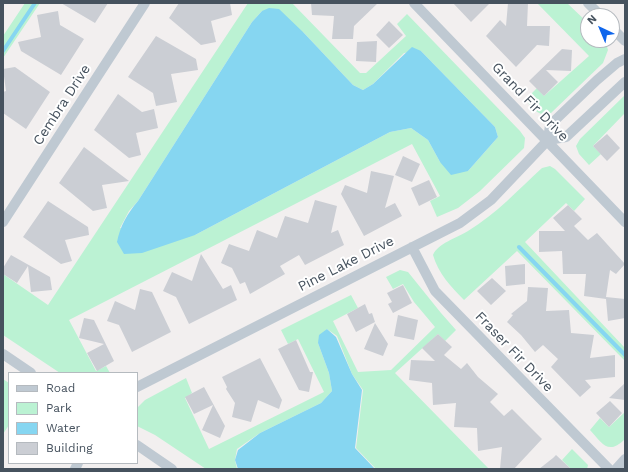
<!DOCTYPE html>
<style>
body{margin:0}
#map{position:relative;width:628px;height:472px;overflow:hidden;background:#f2efef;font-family:"Work Sans",sans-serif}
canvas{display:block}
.frame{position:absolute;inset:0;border:4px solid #46525e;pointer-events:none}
.legend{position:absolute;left:8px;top:372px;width:130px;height:92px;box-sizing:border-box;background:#fff;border:1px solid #b5babf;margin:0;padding:5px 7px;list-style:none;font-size:12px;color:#46525e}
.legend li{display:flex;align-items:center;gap:8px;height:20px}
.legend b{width:20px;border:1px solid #b5babf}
.north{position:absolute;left:580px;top:8px;width:40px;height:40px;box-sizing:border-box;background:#fff;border:1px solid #b5babf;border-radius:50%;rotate:316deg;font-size:11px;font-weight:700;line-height:16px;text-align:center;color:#46525e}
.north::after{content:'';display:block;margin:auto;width:14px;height:18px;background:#0f66ec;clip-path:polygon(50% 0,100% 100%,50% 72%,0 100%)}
</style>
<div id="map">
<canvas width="628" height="472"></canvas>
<div class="frame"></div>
<ul class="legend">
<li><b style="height:5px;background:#bfc9d2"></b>Road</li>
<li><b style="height:11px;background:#bbf2d3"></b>Park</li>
<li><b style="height:11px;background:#86d6f1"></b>Water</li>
<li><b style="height:11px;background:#cbced4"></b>Building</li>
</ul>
<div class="north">N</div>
</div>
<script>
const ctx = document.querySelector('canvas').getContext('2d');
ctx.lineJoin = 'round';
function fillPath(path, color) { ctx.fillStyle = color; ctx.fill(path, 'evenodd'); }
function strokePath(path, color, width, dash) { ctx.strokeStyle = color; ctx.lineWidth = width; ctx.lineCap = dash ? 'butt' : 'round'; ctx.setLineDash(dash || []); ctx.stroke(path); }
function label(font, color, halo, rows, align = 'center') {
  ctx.font = font + ' "Work Sans",sans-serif'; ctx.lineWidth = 4; ctx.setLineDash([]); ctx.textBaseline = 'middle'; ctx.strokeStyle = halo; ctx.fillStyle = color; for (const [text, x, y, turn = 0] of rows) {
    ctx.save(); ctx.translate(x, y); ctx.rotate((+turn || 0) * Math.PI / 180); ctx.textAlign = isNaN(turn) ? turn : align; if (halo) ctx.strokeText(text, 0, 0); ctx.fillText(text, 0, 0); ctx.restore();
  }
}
fillPath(new Path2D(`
 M25,3h15l-37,55v-22z
 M248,3h44l68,70h6l40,-37 -9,-12 10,-10 113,117 5,7 -1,10 -44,43 -22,17 -21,9 -7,-16 10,-5 -28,-52 -343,176 27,51 10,-5 4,7h-50l-57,-38v-61l45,31zM262,11l42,22 49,52 10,5 10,-6 31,-31 17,-2 74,76 3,10 -30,34 -28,-9 -12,-22 -17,-12 -21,4 -195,103 -75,-7 9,-17 9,-10 114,-179z
 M537,3h30l21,20v17h17l3,10 -5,13 -52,50c-13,5 -17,-5 -26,-13l12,-12 7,8 45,-40z
 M625,95v18l-32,33 8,8 -12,11 -10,-11 -3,-8 4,-7z
 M550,166l5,3 30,30 -11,12 -8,-8 -41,39 100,106v13l-108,-110 -53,49c-13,-13 -26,-27 -31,-45 5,-12 24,-17 35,-24 28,-17 50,-41 74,-63z
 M400,270l8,2 33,41 15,17 -11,11 -7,-7 -43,39 94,96h-113l-20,-21 7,-58 -11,-16 -15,-38 -10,-7 -9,14 11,30 3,18 -11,12 -61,30 -23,16 -2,11 2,9h-31l-51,-34 -18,-9v-18l8,-8 41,-22 6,15 -7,5 24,51 115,-57 -26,-53 -10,5 -7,-14 70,-35 7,13 -25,13 25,51 33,-2 44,-43 -21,-25 -11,-18 -10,5 -7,-12z
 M3,379l6,4v42l-6,9z
 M625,412v27c-17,17 -23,4 -35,-9l10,-12 9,9z
 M572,449l16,16 -1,4h-16l-9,-9z`), '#bbf2d3');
fillPath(new Path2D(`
 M269,8l10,1 25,24 49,52 10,5 10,-6 39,-37 9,4 74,76 3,10 -30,34 -17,4 -11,-13 -12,-22 -17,-12 -21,4 -195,103 -53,18 -18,1 -7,-12c3,-16 10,-28 21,-41l114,-179 10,-11z
 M327,329l9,8 16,37 10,16 -7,58 20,21h-137l-3,-9 3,-10 22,-17 61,-30 11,-12 -3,-18 -11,-30 1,-8z`), '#86d6f1');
strokePath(new Path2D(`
 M3,51l32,-48
 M519,247l106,108`), '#86d6f1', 4);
fillPath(new Path2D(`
 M61,3h47l-13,20z
 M179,3h51l2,12 -21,6 5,21 -15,3 -32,-27z
 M311,3h67l-24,23 -1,13h-21l2,-23 -22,-1z
 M453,3h37l-19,19z
 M508,3h20l-1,23h23l-1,20 -12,-1 -21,22 -30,-31 14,-16 6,6z
 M58,11l2,14 24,14 -23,36 -40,-24 -3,-9 23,-5 -4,-22z
 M389,21l14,14 -14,13 -13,-13z
 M156,36l40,23 2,11 -27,4 6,28 -21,4 -3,-13 -25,-16z
 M377,41l-1,21 -20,-1 1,-19z
 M562,49l10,1 -1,21 -25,-1 12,12 -14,14 -15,-15z
 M15,67l35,25 -24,37 -23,-16v-21l3,-1 -3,-22z
 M118,94l24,18 12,-3 4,19 -22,5 5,22 -12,3 -35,-28z
 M607,134l13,14 -13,13 -14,-15z
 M84,147l45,34 -27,4 5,23 -14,3 -34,-28z
 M403,156l17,8 -8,18 -17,-7z
 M371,171l23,5 -9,32 10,-5 7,13 -38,20 -23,-42 4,-9 22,8z
 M429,180l8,17 -18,9 -8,-18z
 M315,200l22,6 -6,27 7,-3 6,15 -39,20 -6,-10 -19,11 5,8 -35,20 -5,-12 -5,2 -8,-16 -11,-5 8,-19 20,7 8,-21 20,8 8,-22 23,7z
 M48,201l40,26 1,8 -24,5 7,21 -11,3 -38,-27z
 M568,205l14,14 -8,7 14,14 9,-7 28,31 -9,10 -6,-4 -4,27 19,2v19l-17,3 -2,-22 -22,-3 2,-22h-23l-1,-23 -23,1v-21h26l-12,-13z
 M201,254l22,35 8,-4 6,15 -48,24 -13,-27 -13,-6 9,-19 20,9z
 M11,255l39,22 2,13 -21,2 -3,-26 -11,17 -14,-9v-6z
 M525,264v20l-19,2 -1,-20z
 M492,278l14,13 -15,14 -14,-14z
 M403,285l9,18 -19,10 -5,-9 4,-2 -5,-9z
 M528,287l20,1 -2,23 23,-1 2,23 23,2 -4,23 25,-3v22l-30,3 6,7 -11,10 -29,-30 7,-8 -15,-14 -8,7 -14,-17 -14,-13 6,-7 -2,-1 16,-13z
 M140,289l12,3 19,40 -39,20 -13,-27 -12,-4 8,-20 20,9z
 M365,304l4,10 3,-1 3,9 -19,10 -9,-18z
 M398,315l20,5 -4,20 -20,-4z
 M84,318l10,2 20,41 -17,10 -10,-18 17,-9 -25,-6z
 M375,323l13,21 -5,12 -19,-7z
 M438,334l14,13 -8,8 17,14 6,-6 11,14 20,17 -8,8 14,14 8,-7 30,30 -28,30h-14l2,-22 -24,4 -1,-23 -23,-1 2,-24 -23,2 -1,-22 -23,-3 2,-20 24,1 -13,-13z
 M296,340l14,32h3l-4,20 -10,-2 -21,-41z
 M260,358l22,42 -3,9 -21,-9 -7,22 -19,-5 3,-14 -9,-14 1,-2 -5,-10z
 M625,383v17l-16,-2z
 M204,387l21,39 -5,12 -18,-8 11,-25 -19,9 -9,-17z
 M610,401l12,12 -13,14 -13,-14z
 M556,455l15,14h-32l14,-11z`), '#cbced4');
strokePath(new Path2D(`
 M414,3l211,219
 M588,3l13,13
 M612,28l13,13
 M548,140l2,-15 47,-45 20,-17 8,-4
 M3,222l142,-219
 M412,247l23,44 174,178
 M3,354l28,19
 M137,387l323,-164 31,-23 57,-60 18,-3 59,-55
 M137,445l35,24
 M75,469l3,-6
 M616,469l9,-10`), '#bfc9d2', 10);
label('14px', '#46525e', '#fff', [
 ["Grand Fir Drive",530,102,46],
 ["Cembra Drive",62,105,-57],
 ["Pine Lake Drive",346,264,-27],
 ["Fraser Fir Drive",514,352,46]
]);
</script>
